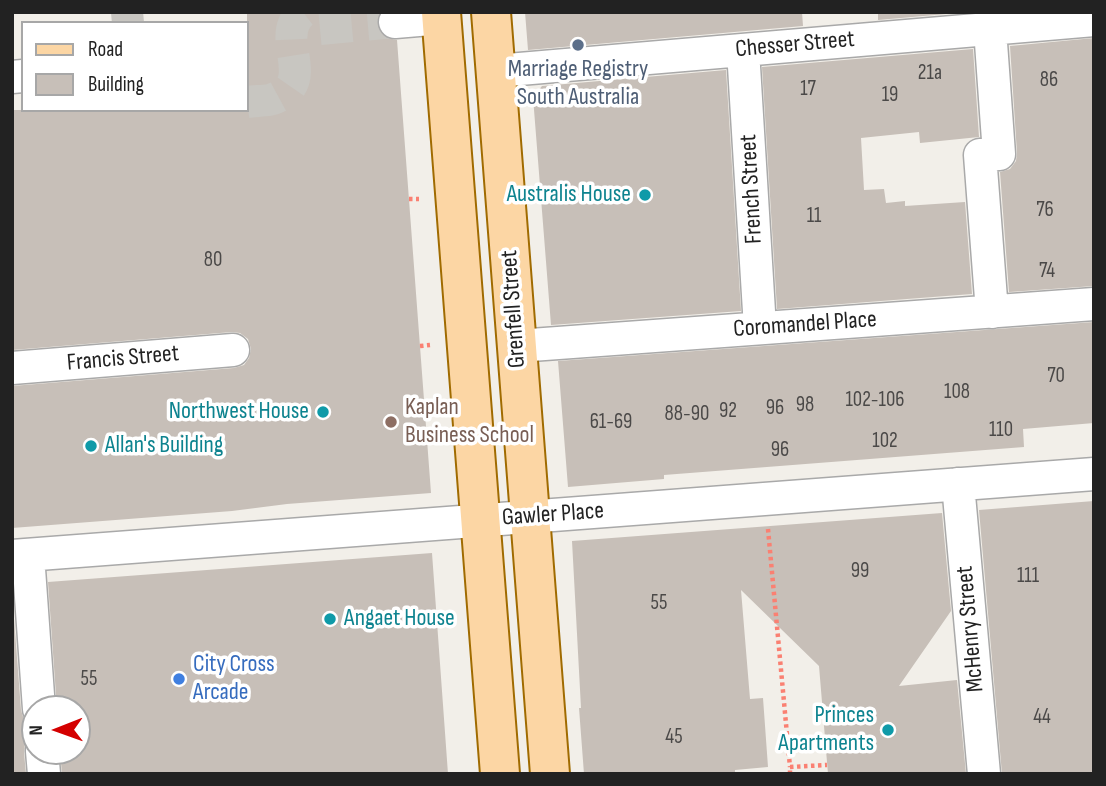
<!DOCTYPE html>
<style>
body{margin:0}
#map{position:relative;width:1106px;height:786px;overflow:hidden;background:#f2efe9;font-family:"Sofia Sans Condensed",sans-serif}
canvas{display:block}
.frame{position:absolute;inset:0;border:14px solid #222;pointer-events:none}
.legend{position:absolute;left:21px;top:21px;width:228px;height:91px;box-sizing:border-box;background:#fff;border:2px solid #a7a7a7;margin:0;padding:9px 12px;list-style:none;font-size:21px;color:#222}
.legend li{display:flex;align-items:center;gap:14px;height:35px}
.legend b{width:35px;border:2px solid #a7a7a7}
.north{position:absolute;left:21px;top:695px;width:70px;height:70px;box-sizing:border-box;background:#fff;border:2px solid #a7a7a7;border-radius:50%;rotate:269deg;font-size:19px;font-weight:700;line-height:28px;text-align:center;color:#222}
.north::after{content:'';display:block;margin:auto;width:24px;height:32px;background:#d40000;clip-path:polygon(50% 0,100% 100%,50% 72%,0 100%)}
</style>
<div id="map">
<canvas width="1106" height="786"></canvas>
<div class="frame"></div>
<ul class="legend">
<li><b style="height:9px;background:#fcd6a4"></b>Road</li>
<li><b style="height:19px;background:#c7bfb8"></b>Building</li>
</ul>
<div class="north">N</div>
</div>
<script>
const ctx = document.querySelector('canvas').getContext('2d');
ctx.lineJoin = 'round';
function fillPath(path, color) { ctx.fillStyle = color; ctx.fill(path, 'evenodd'); }
function strokePath(path, color, width, dash) { ctx.strokeStyle = color; ctx.lineWidth = width; ctx.lineCap = dash ? 'butt' : 'round'; ctx.setLineDash(dash || []); ctx.stroke(path); }
function label(font, color, halo, rows, align = 'center') {
  ctx.font = font + ' "Sofia Sans Condensed",sans-serif'; ctx.lineWidth = 7; ctx.setLineDash([]); ctx.textBaseline = 'middle'; ctx.strokeStyle = halo; ctx.fillStyle = color; for (const [text, x, y, turn = 0] of rows) {
    ctx.save(); ctx.translate(x, y); ctx.rotate((+turn || 0) * Math.PI / 180); ctx.textAlign = isNaN(turn) ? turn : align; if (halo) ctx.strokeText(text, 0, 0); ctx.fillText(text, 0, 0); ctx.restore();
  }
}
fillPath(new Path2D(`
 M247,12h133l-3,11 3,9 7,6 10,2 34,453 -144,11 -55,7 -220,17v-142l222,-18 10,-3 5,-7 2,-9 -3,-10 -8,-6 -8,-1 -220,18v-240h235z
 M525,12h277l1,14 -275,24z
 M878,12h91l-91,8z
 M1094,38v248l-85,6 -9,-120 10,-3 6,-8 1,-8 -7,-107z
 M973,49l6,88 -59,6 -1,-11 -58,6 3,52 20,-1 2,14 19,-2v5l60,-4 7,92 -195,15 -15,-242z
 M726,70l15,241 -190,14 -18,-228 9,-11z
 M1094,322v101l-71,6 1,18 -360,28v4l-96,8 -10,-126z
 M1094,501v273h-92l-23,-264z
 M942,513l9,98 -52,75 58,-6 9,94h-138l-9,-108 -78,-76 9,109 13,-1 5,69 -33,3v4h-151l-5,-66h2l-9,-167z
 M432,553l16,221h-386l-2,-23h17v-42h-20l-9,-127z
 M12,592l9,118 3,10 6,5 5,1v9l-4,1 -6,8 -1,9 2,21h-14z`), '#c7bfb8');
strokePath(new Path2D(`
 M127,12l1,11
 M320,29l75,-7
 M247,102c7,-1 15,-1 22,-2 6,-1 11,-4 15,-7 28,-19 -10,-59 19,-81`), '#c8c6c1', 32, [32, 16]);
const minor = new Path2D(`
 M395,22l47,-4
 M990,29l9,125 -19,1 12,157
 M743,50l17,278
 M496,71l598,-51
 M12,77l11,-1
 M517,346l577,-42
 M12,368l221,-18
 M958,484l26,290
 M28,555l11,154
 M12,556l1082,-82
 M42,751l2,23`);
const major = new Path2D(`
 M441,12l59,762
 M491,12l59,762`);
strokePath(minor, '#a9a9a9', 35);
strokePath(major, '#a06b00', 42);
strokePath(new Path2D(`
 M409,199h10
 M420,346l10,-1
 M768,529l22,238
 M790,774v-7l37,-2`), '#fa8072', 4.5, [3.5, 3.5]);
strokePath(minor, '#fff', 32);
strokePath(major, '#fcd6a4', 38);
for (const [x, y, r, color] of [
 [578,45,7,"#5c6f8a"],
 [645,195,7,"#0f9aa8"],
 [323,412,7,"#0f9aa8"],
 [391,422,7,"#8d6e63"],
 [91,446,7,"#0f9aa8"],
 [330,619,7,"#0f9aa8"],
 [179,679,7,"#3f7fe0"],
 [888,730,7,"#0f9aa8"]
]) { const dot = new Path2D(); dot.arc(x, y, r, 0, 2 * Math.PI); ctx.fillStyle = color; ctx.fill(dot); strokePath(dot, '#fff', 2.5); }
label('21px', '#4b4948', null, [
 ["21a",930,74],
 ["86",1049,81],
 ["17",808,90],
 ["19",890,96],
 ["76",1045,211],
 ["11",814,217],
 ["80",213,261],
 ["74",1047,272],
 ["70",1056,377],
 ["108",957,393],
 ["102-106",875,401],
 ["98",805,406],
 ["96",775,409],
 ["92",728,412],
 ["88-90",687,415],
 ["61-69",611,423],
 ["110",1001,431],
 ["102",885,442],
 ["96",780,451],
 ["99",860,572],
 ["111",1028,577],
 ["55",659,604],
 ["55",89,680],
 ["44",1042,718],
 ["45",674,738]
]);
label('24px', '#222', '#fff', [
 ["Chesser Street",795,45,-5],
 ["French Street",752,189,-93],
 ["Grenfell Street",514,309,-94],
 ["Coromandel Place",805,325,-4],
 ["Francis Street",123,359,-5],
 ["Gawler Place",553,515,-4],
 ["McHenry Street",971,629,-95]
]);
label('24px', '#4e5e75', '#fff', [
 ["Marriage Registry",578,70],
 ["South Australia",578,98]
]);
label('24px', '#0d838f', '#fff', [
 ["Australis House",631,195],
 ["Northwest House",309,412],
 ["Allan's Building",105,446,"left"],
 ["Angaet House",344,619,"left"],
 ["Princes",874,716],
 ["Apartments",874,744]
], 'right');
label('24px', '#785e54', '#fff', [
 ["Kaplan",405,408],
 ["Business School",405,436]
], 'left');
label('24px', '#366cbe', '#fff', [
 ["City Cross",193,665],
 ["Arcade",193,693]
], 'left');
</script>
